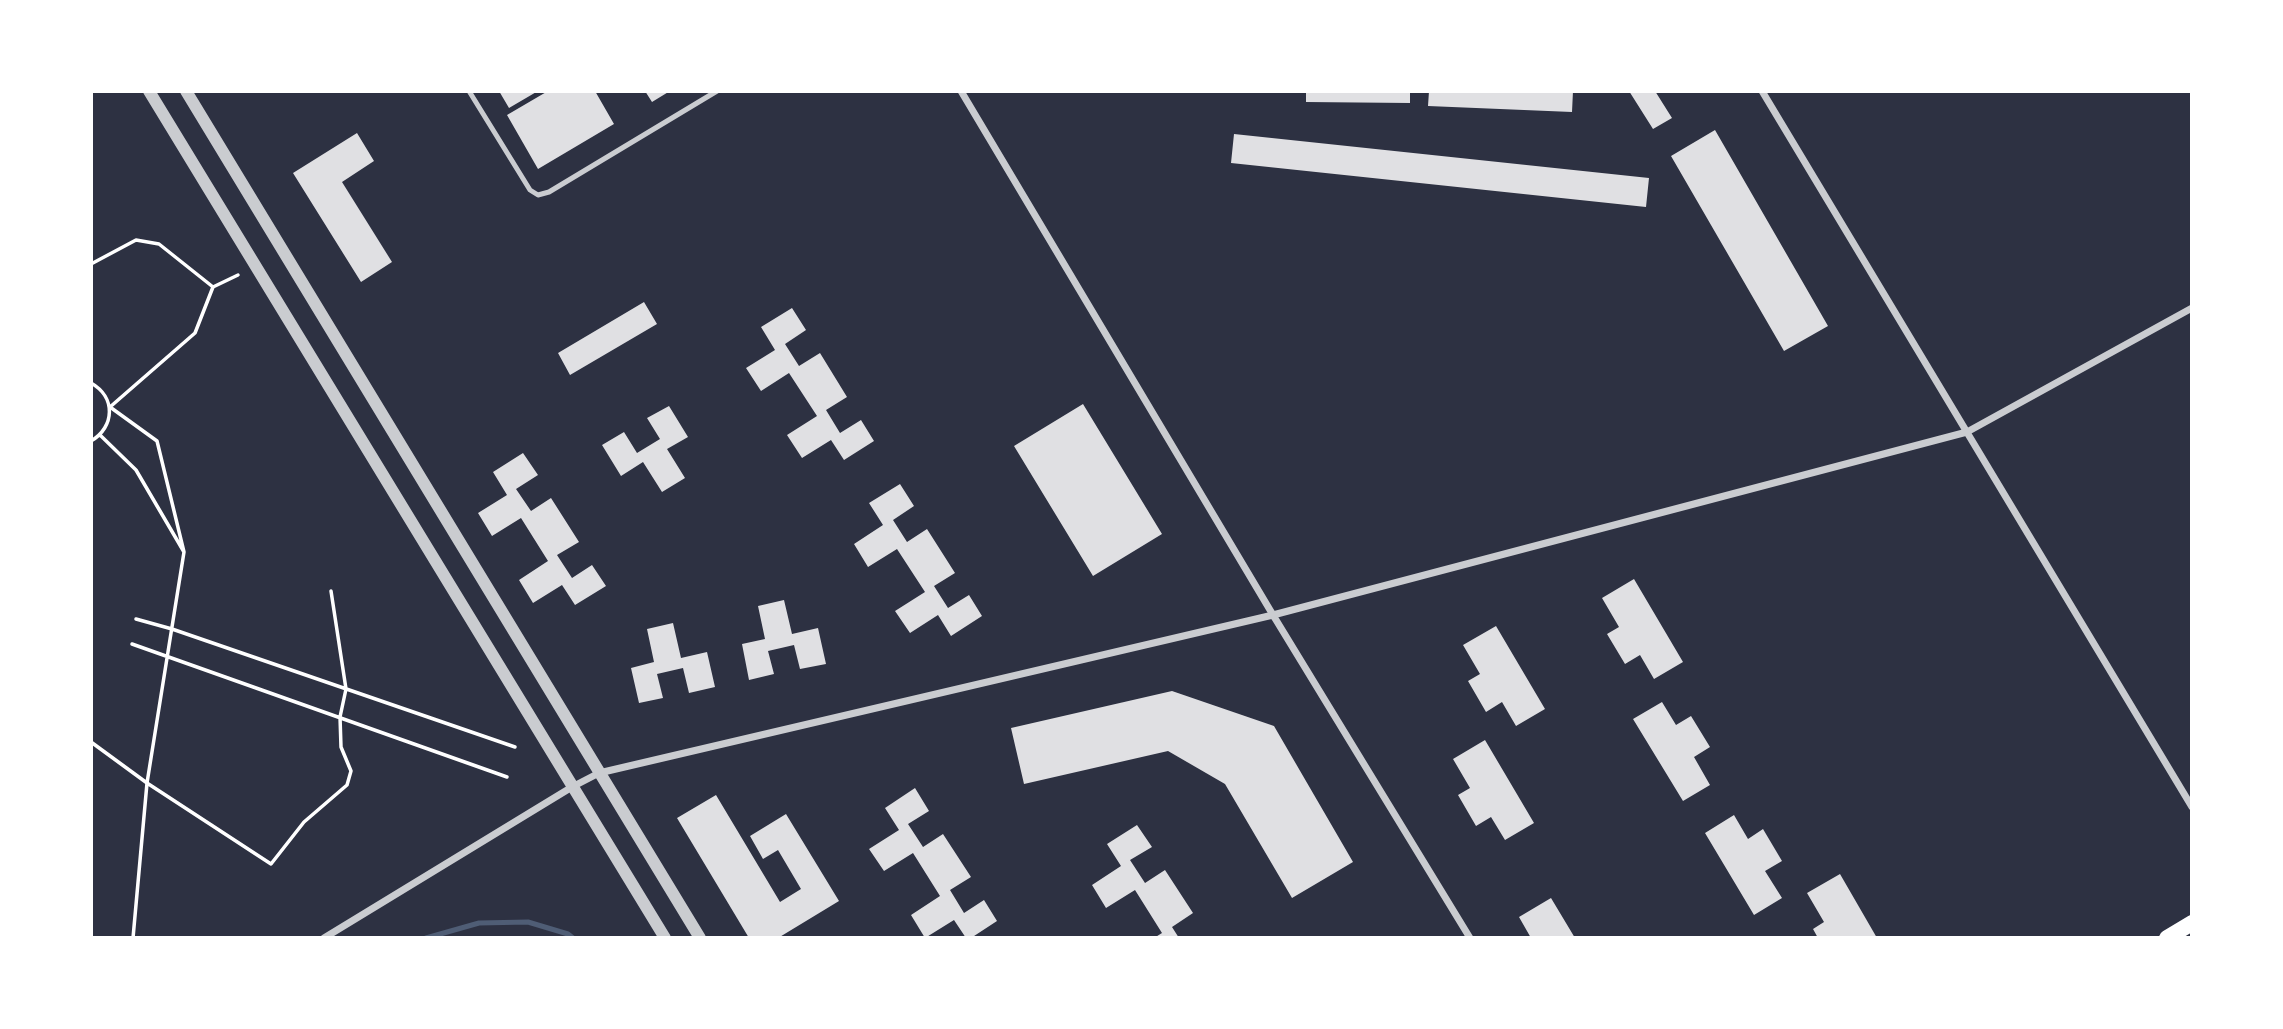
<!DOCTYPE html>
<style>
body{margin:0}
#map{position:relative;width:2283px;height:1029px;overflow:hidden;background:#2d3142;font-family:Rubik,sans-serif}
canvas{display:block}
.frame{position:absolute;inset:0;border:93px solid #fff;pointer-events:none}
</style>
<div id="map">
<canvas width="2283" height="1029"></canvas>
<div class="frame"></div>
</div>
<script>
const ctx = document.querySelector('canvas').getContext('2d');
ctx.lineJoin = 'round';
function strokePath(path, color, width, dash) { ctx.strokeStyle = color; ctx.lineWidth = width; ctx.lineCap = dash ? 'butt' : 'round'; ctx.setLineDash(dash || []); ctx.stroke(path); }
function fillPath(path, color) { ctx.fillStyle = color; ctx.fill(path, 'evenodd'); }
strokePath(new Path2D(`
 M426,938l53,-15 49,-1 40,12 5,4`), '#4f5d75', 5);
fillPath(new Path2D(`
 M499,91h39l-29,17z
 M548,91h47l19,33 -76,45 -31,-54z
 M645,91h25l-18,11z
 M1306,91h104v12l-104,-1z
 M1429,91h144l-1,21 -144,-6z
 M1629,91h26l17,27 -19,11z
 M1715,130l113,196 -44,25 -113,-195z
 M357,133l17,28 -32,21 50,80 -31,20 -68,-109z
 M1234,134l415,44 -3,29 -415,-44z
 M644,302l13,22 -87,51 -12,-22z
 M792,308l14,22 -21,14 14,22 21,-13 27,44 -21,13 14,23 21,-13 13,21 -30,19 -13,-20 -29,18 -15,-23 30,-19 -28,-43 -28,18 -15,-23 29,-18 -14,-23z
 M1083,404l79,130 -69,42 -79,-130z
 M669,406l19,31 -21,12 18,29 -23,14 -19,-30 -22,14 -19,-31 22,-13 13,21 23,-14 -13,-21z
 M523,453l15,22 -22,14 15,22 20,-13 28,44 -22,13 15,23 20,-13 14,21 -31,19 -13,-20 -29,18 -14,-23 29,-19 -27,-43 -29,18 -14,-23 29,-18 -14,-23z
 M900,484l14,22 -21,14 14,22 20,-13 28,44 -21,13 14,22 21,-13 13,21 -31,20 -13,-21 -28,18 -15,-22 30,-19 -28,-43 -29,18 -14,-23 29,-19 -14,-22z
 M1634,579l49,83 -29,17 -14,-24 -15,9 -18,-30 12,-7 -17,-29z
 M784,600l8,34 26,-6 8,36 -26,5 -6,-24 -26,6 6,23 -25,6 -7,-36 23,-5 -7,-33z
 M673,623l8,35 26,-6 8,35 -26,6 -6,-25 -26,6 6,24 -24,5 -8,-35 23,-6 -7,-33z
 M1496,626l49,83 -29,17 -14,-24 -16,10 -18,-31 12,-7 -17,-29z
 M1172,691l102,35 79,136 -61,36 -67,-114 -57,-33 -144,33 -13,-56z
 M1662,702l14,23 15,-9 19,31 -16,10 16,28 -27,16 -50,-82z
 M1485,740l49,83 -29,17 -14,-23 -15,9 -18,-31 12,-7 -17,-29z
 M915,788l14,23 -21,13 15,23 20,-13 28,43 -21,13 14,23 20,-13 13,21 -26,17h-5l-12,-18 -29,18 -14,-23 29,-19 -27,-43 -29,18 -15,-22 30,-19 -14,-22z
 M716,795l64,107 21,-13 -23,-39 -15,9 -13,-23 36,-22 53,87 -61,37h-29l-72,-120z
 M1734,815l14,24 15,-10 19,32 -17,10 17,27 -28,17 -49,-82z
 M1137,825l15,22 -22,13 15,23 20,-13 28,43 -21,14 7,11h-25l8,-5 -27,-43 -29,18 -14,-23 29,-19 -14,-22z
 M1840,874l37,64h-59l-5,-9 11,-7 -17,-29z
 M1551,898l24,40h-44l-12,-21z`), '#e0e0e3');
strokePath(new Path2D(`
 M91,264l45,-24 23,4 54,43
 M91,383c25,14 24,44 0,58
 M100,435l36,35 48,82 -27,-111 -47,-34 85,-74 18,-46 25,-12
 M136,619l36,10 343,118
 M132,644l375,133
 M91,742l56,41 124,81 33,-42 43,-37 4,-14 -10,-24 -1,-30 6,-28 -15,-98
 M133,938l14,-155 37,-231`), '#fff', 3.5);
strokePath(new Path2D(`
 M469,91l61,99 8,5 11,-3 168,-101`), '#caccd0', 5);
strokePath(new Path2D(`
 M961,91l312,524 197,323
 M1762,91l430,716
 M324,938l248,-151 27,-14 674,-158 694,-183 225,-124`), '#caccd0', 7);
strokePath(new Path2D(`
 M149,91l516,847
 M186,91l514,847`), '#caccd0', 12);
strokePath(new Path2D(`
 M2167,938l25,-15`), '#fff', 16);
</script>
